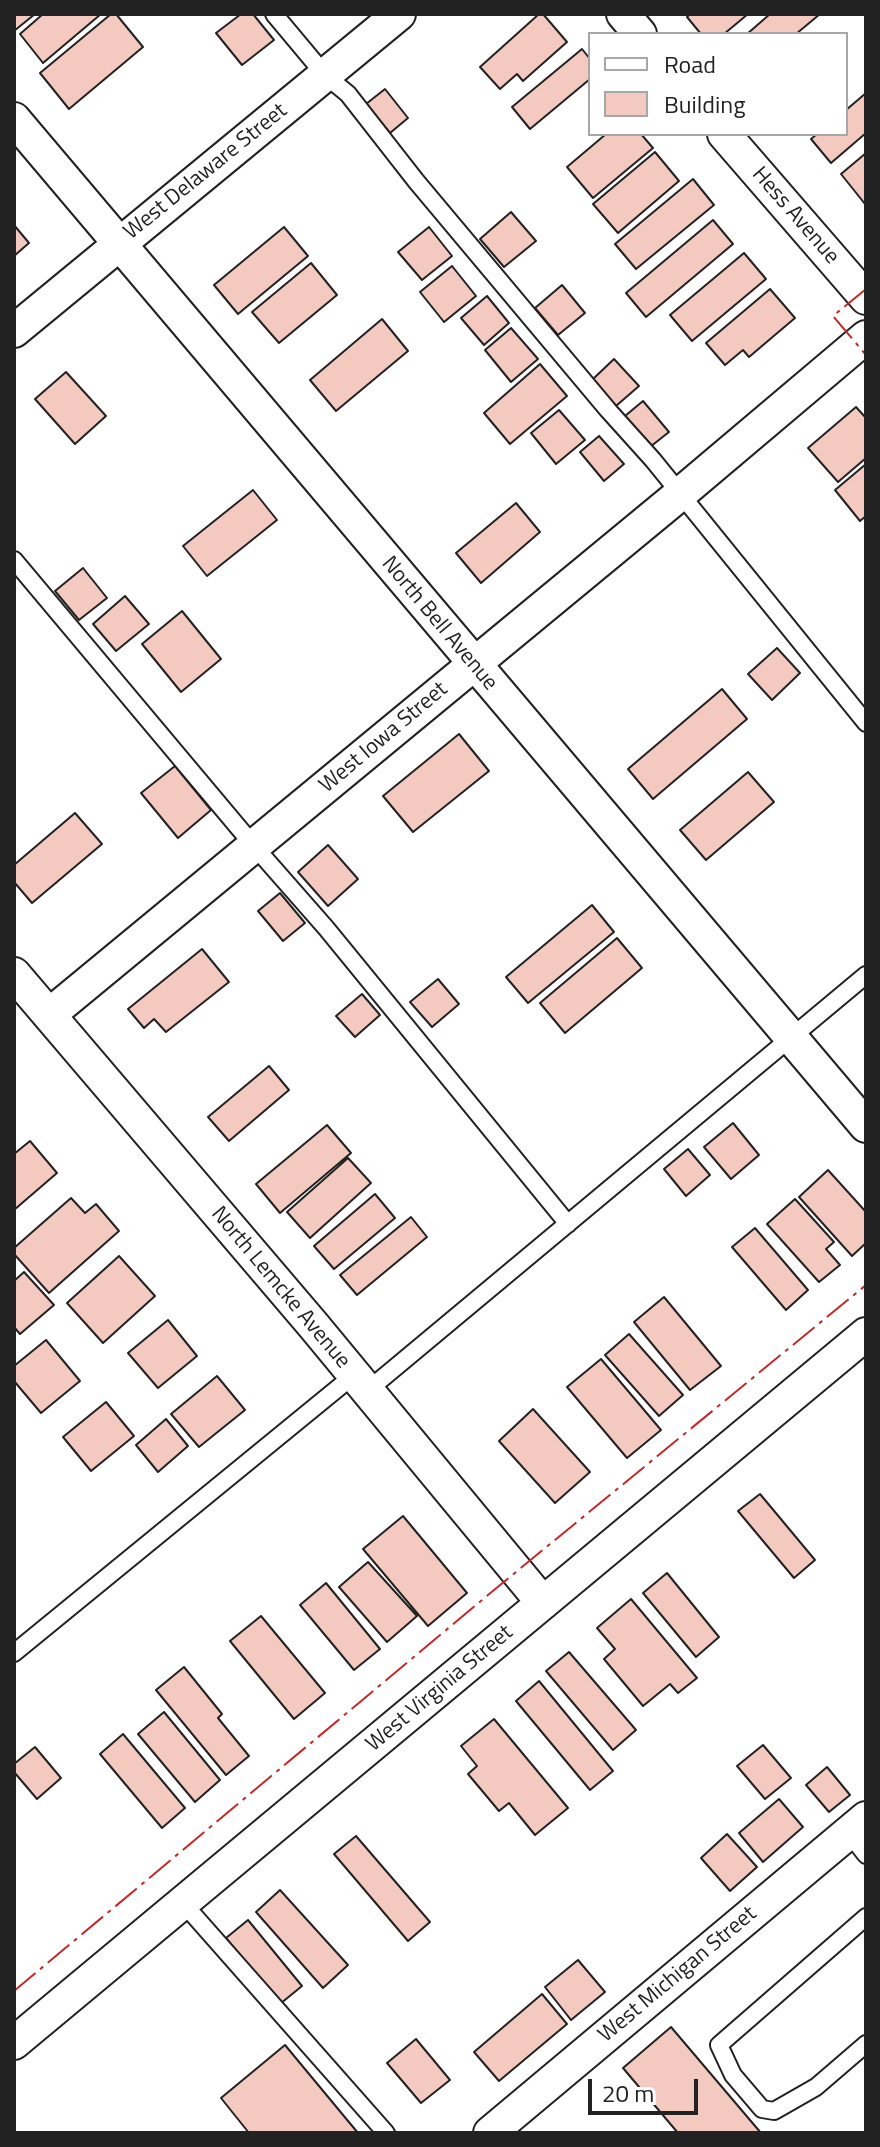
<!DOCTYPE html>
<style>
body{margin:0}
#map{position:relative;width:880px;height:2147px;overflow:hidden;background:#fff;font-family:"Titillium Web",sans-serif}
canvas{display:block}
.frame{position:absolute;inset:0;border:16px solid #222;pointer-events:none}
.legend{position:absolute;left:588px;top:32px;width:260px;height:104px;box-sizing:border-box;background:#fff;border:2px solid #a7a7a7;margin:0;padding:10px 14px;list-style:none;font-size:24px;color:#222}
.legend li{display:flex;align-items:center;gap:16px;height:40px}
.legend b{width:40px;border:2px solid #a7a7a7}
.scale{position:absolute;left:588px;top:2079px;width:110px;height:36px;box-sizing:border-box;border:4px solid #222;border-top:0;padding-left:10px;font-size:24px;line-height:28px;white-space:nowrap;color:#222;-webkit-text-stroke:6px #fff;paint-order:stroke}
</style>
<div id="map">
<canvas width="880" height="2147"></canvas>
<div class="frame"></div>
<ul class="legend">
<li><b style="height:10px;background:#fff"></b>Road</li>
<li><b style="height:22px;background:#f3c9c0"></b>Building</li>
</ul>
<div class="scale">20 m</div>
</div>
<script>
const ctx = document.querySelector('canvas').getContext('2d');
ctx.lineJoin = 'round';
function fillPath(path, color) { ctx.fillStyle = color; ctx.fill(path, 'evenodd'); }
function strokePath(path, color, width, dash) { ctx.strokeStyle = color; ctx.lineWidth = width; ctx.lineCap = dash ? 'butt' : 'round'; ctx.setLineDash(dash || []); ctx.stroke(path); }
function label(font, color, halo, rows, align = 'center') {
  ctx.font = font + ' "Titillium Web",sans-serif'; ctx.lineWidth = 6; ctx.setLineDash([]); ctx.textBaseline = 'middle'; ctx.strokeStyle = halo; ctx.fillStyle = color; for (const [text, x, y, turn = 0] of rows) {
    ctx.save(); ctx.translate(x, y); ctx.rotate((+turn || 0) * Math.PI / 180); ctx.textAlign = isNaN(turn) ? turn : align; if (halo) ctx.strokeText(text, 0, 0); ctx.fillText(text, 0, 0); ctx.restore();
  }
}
const building = new Path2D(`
 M14,14h21l-21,17z
 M43,14h58l-58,49 -23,-29z
 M111,14h5l27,33 -74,62 -29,-36z
 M241,14h12l21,26 -32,25 -26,-32z
 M539,14h4l24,28 -44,39 -6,-7 -17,15 -20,-22z
 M690,14h58l-24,20h-23l-14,-17z
 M770,14h50l-24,20h-49z
 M582,49l8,10v20l-60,50 -18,-22z
 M385,89l23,29 -18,15 -24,-29z
 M866,93v40l-35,30 -20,-24 6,-5h29v-24z
 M606,134h35l12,14 -60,50 -26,-31z
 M655,152l24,29 -61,52 -25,-29z
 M866,153v50l-1,1 -24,-30z
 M693,179l21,26 -78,64 -21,-25z
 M511,212l25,29 -32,26 -24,-28z
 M713,220l20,24 -87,73 -20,-24z
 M14,225l15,18 -15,13z
 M284,227l24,29 -70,58 -24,-29z
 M429,227l23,29 -30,24 -24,-28z
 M744,253l22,26 -74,62 -22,-26z
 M311,263l26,32 -58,48 -27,-31z
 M452,266l24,30 -32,26 -24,-30z
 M562,285l23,28 -27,22 -23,-27z
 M770,289l25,29 -46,39 -6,-7 -18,15 -19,-22z
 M487,296l22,27 -25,22 -23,-27z
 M382,319l26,32 -72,60 -26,-31z
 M511,328l27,31 -27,23 -26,-32z
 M614,359l25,27 -23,20 -23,-27z
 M540,364l27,32 -57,48 -26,-31z
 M66,372l40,44 -31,28 -40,-45z
 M643,401l26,31 -19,15 -25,-31z
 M856,407l10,11v40l-28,24 -30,-34z
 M559,410l26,30 -29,24 -25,-31z
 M599,436l25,28 -20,17 -24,-29z
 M866,464v52l-6,5 -25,-31z
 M253,490l24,30 -70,56 -24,-30z
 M516,503l24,29 -59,51 -25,-30z
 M83,568l24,30 -28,22 -24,-29z
 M125,596l24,28 -33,27 -23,-27z
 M182,611l39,48 -40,33 -39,-48z
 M777,648l23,25 -28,27 -24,-26z
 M722,689l25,30 -94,80 -25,-30z
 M459,734l30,37 -76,61 -30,-36z
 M175,766l36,44 -33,28 -37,-45z
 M748,772l26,30 -68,58 -26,-30z
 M75,813l27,31 -70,59 -18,-21v-17z
 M328,845l30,34 -30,27 -30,-34z
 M280,893l25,30 -22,18 -25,-30z
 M592,905l22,27 -86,71 -22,-26z
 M617,938l25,30 -77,65 -25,-30z
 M202,949l27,33 -63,50 -12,-13 -10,9 -16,-19z
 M438,979l21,25 -27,23 -22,-25z
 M362,994l18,21 -25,22 -19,-21z
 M269,1066l20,24 -60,51 -21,-24z
 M733,1123l26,32 -28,24 -27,-32z
 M327,1125l24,28 -71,60 -24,-29z
 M30,1141l27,32 -43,37v-56z
 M688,1149l22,26 -24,21 -22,-27z
 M348,1158l23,25 -61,55 -23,-26z
 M828,1170l38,42v31l-14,13 -53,-59z
 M375,1194l20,24 -61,51 -20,-23z
 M71,1198l14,15 11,-9 23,27 -70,62 -35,-39v-6z
 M795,1199l39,43 -8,7 14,16 -21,17 -52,-58z
 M411,1217l16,20 -70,58 -17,-20z
 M755,1228l53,62 -22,20 -54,-63z
 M119,1256l36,40 -52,47 -36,-40z
 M24,1272l30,33 -34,29 -6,-7v-46z
 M664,1297l57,69 -31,24 -56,-68z
 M168,1320l29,36 -39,32 -30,-35z
 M629,1334l54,61 -24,21 -54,-61z
 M46,1340l34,41 -39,32 -27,-32v-15z
 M601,1359l60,71 -34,28 -60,-71z
 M217,1376l28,34 -46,37 -28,-33z
 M106,1402l28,34 -43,35 -28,-34z
 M533,1409l57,63 -35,31 -56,-62z
 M166,1419l22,27 -30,26 -22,-27z
 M760,1494l55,66 -21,18 -56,-67z
 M403,1516l64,77 -39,33 -65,-77z
 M368,1562l49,54 -30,26 -48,-55z
 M667,1573l52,64 -23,20 -53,-64z
 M326,1583l54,66 -26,21 -54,-65z
 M631,1599l66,79 -19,15 -8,-9 -27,22 -39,-47 11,-10 -18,-21z
 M261,1616l64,77 -31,26 -64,-78z
 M569,1652l67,78 -23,20 -67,-79z
 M184,1667l38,47 -4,4 31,38 -23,19 -70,-85z
 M539,1681l74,90 -23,19 -74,-89z
 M164,1712l56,68 -25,22 -57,-68z
 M494,1719l74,89 -33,27 -26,-32 -10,8 -31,-37 9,-8 -16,-20z
 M123,1734l62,74 -23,20 -62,-74z
 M763,1745l28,33 -26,21 -28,-33z
 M35,1747l26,31 -24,21 -23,-27v-8z
 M827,1767l23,28 -21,17 -23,-27z
 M779,1799l24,28 -40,35 -24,-29z
 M727,1834l30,33 -27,24 -29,-33z
 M356,1836l74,86 -22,19 -74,-87z
 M280,1890l68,75 -25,23 -67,-76z
 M248,1920l54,66 -22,18 -54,-66z
 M578,1960l27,32 -34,28 -26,-33z
 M542,1994l25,30 -68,57 -25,-29z
 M671,2027l90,106h-83l-55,-65z
 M416,2039l34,41 -29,23 -34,-40z
 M285,2045l73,88h-109l-28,-35z`);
fillPath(building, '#f3c9c0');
strokePath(building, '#222', 2);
const service = new Path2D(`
 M274,14l51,61 23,19 68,87 192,229 45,50 213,263
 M14,560l240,286 72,82 242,296
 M367,1391l499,-416
 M14,1653l340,-278
 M849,1833l17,22
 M183,1903l203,230
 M866,1917l-147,128 14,30 29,34 12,2 42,-24 50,-43`);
const minor = new Path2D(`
 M623,14l17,20
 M14,119l852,1007
 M724,134l142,164
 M14,331l385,-317
 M14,974l300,352 229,277
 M49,1015l630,-520 187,-158
 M14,2043l852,-709
 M490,2133l376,-315`);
strokePath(service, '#222', 20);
strokePath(minor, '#222', 36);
strokePath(service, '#fff', 16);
strokePath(minor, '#fff', 32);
strokePath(new Path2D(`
 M866,289l-33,27 33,39
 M14,1991l480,-401 372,-305`), '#c62828', 2, [28, 6, 4, 6]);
label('22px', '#222', '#fff', [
 ["West Delaware Street",206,172,-39],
 ["Hess Avenue",795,216,49],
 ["North Bell Avenue",439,624,50],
 ["West Iowa Street",384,738,-40],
 ["North Lemcke Avenue",280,1288,50],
 ["West Virginia Street",440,1689,-40],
 ["West Michigan Street",678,1975,-40]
]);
</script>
